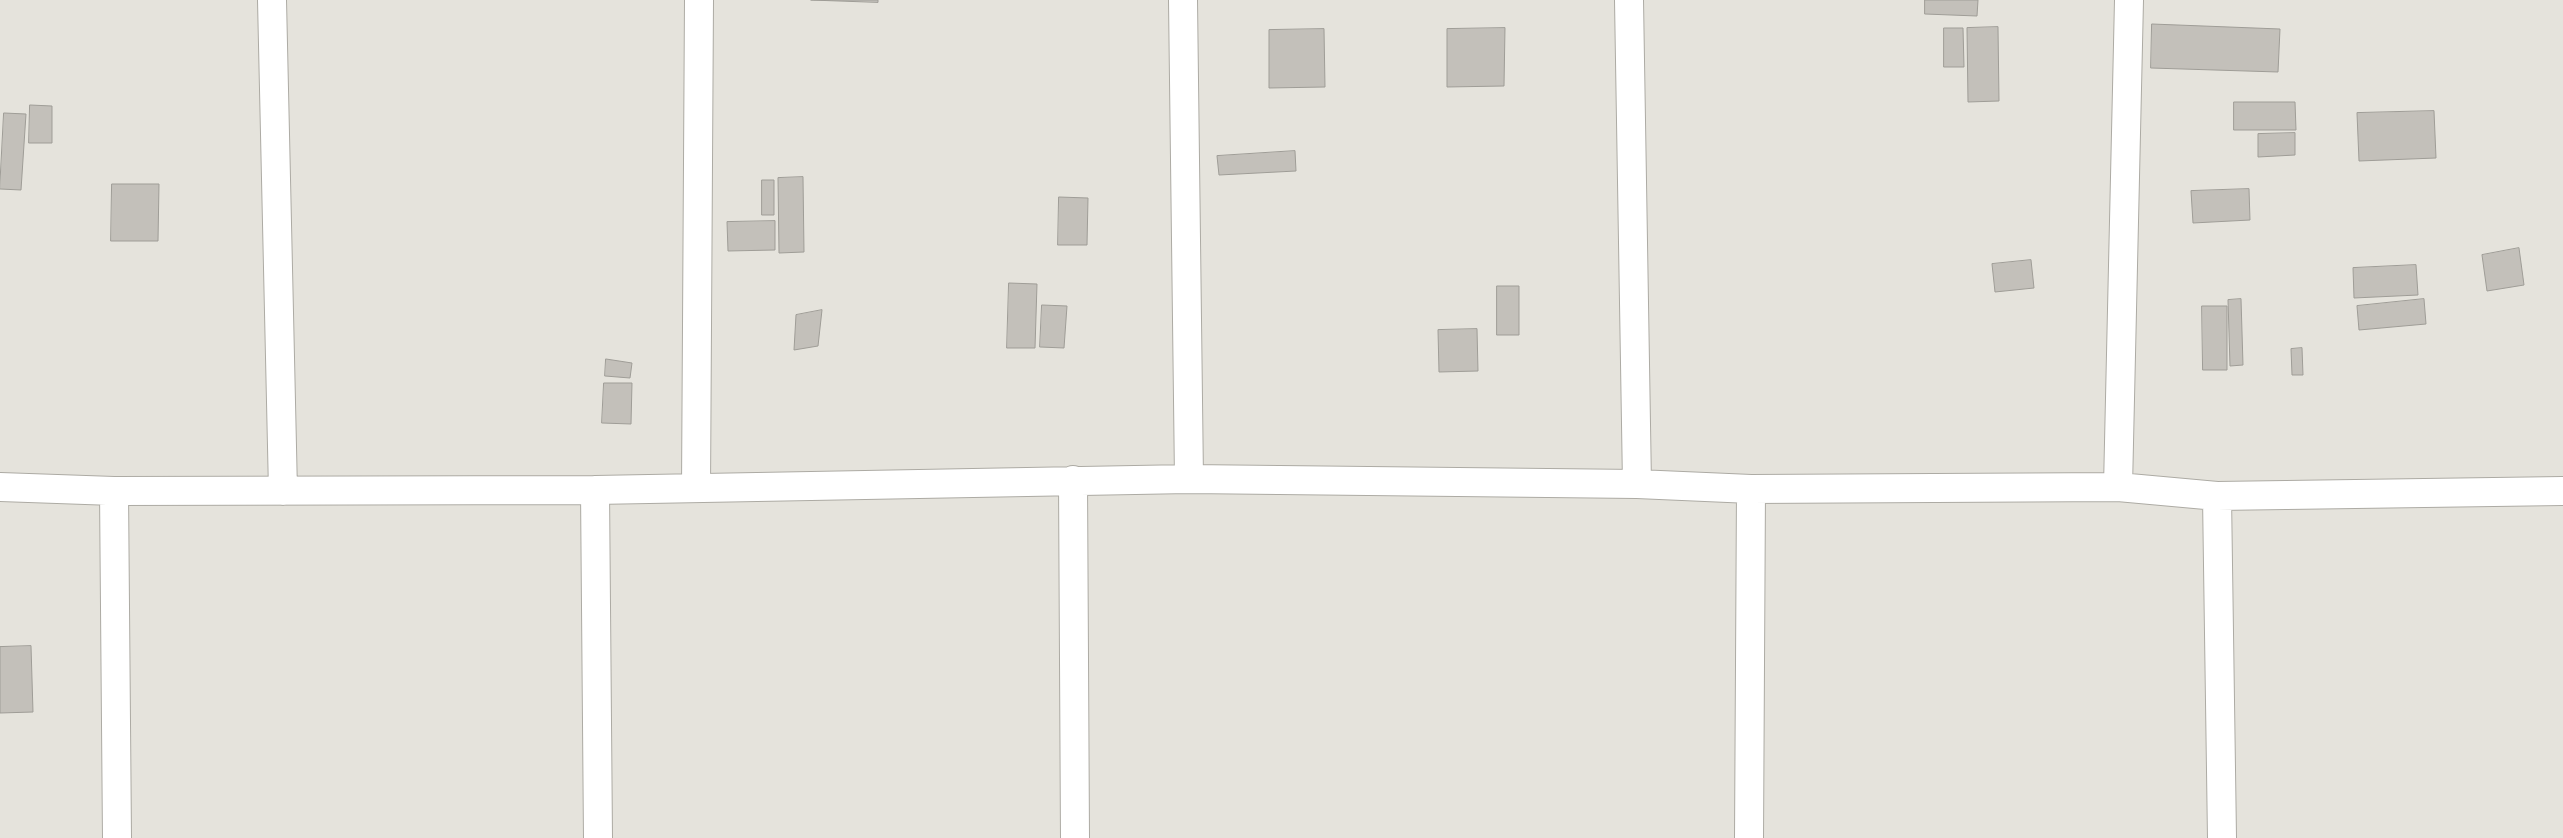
<!DOCTYPE html>
<style>
body{margin:0}
canvas{display:block;background:#e5e3dc}
</style>
<canvas width="2563" height="838"></canvas>
<script>
const ctx = document.querySelector('canvas').getContext('2d');
ctx.lineJoin = 'round';
function fillPath(path, color) { ctx.fillStyle = color; ctx.fill(path, 'evenodd'); }
function strokePath(path, color, width, dash) { ctx.strokeStyle = color; ctx.lineWidth = width; ctx.lineCap = dash ? 'butt' : 'round'; ctx.setLineDash(dash || []); ctx.stroke(path); }
const building = new Path2D(`
 M811,0h67v2z
 M1925,0h53l-1,16 -52,-2z
 M2152,24l128,5 -2,43 -127,-4z
 M1998,27l1,74 -31,1 -1,-74z
 M1505,28l-1,58 -57,1v-58z
 M1944,28h19l1,39h-20z
 M1324,29l1,58 -56,1v-58z
 M2234,102h61l1,28h-62z
 M30,105l22,1v37h-23z
 M2434,111l2,47 -77,3 -2,-48z
 M4,113l22,1 -5,76 -21,-1z
 M2295,133v22l-37,2v-23z
 M1295,151l1,20 -77,4 -2,-19z
 M803,177l1,75 -25,1 -1,-75z
 M762,180h12v35h-12z
 M112,184h47l-1,57h-47z
 M2249,189l1,31 -57,3 -2,-32z
 M1059,197l29,1 -1,47h-29z
 M775,221v29l-47,1 -1,-29z
 M2519,248l5,37 -37,6 -5,-36z
 M2031,260l3,28 -39,4 -3,-28z
 M2416,265l2,30 -64,3 -1,-30z
 M1009,283l28,1 -2,64h-28z
 M1497,286h22v49h-22z
 M2241,299l2,66 -13,1 -2,-66z
 M2424,299l2,25 -67,6 -2,-24z
 M1042,305l25,1 -3,42 -24,-1z
 M2202,306h25v64h-24z
 M822,310l-4,36 -24,4 2,-35z
 M1477,329l1,42 -39,1 -1,-42z
 M2302,348l1,27h-11l-1,-26z
 M606,359l26,4 -2,15 -25,-2z
 M604,383h28l-1,41 -29,-1z
 M31,646l2,66 -33,1v-66z`);
fillPath(building, '#c3c0ba');
strokePath(building, '#9f9d97', 1);
const minor = new Path2D(`
 M272,0l11,491
 M1183,0l6,479
 M1629,0l8,484
 M1073,480l2,358
 M0,487l114,4 481,-1 594,-11 448,5 114,5 367,-2 99,9 346,-5
 M2118,487l11,-487
 M696,488l3,-488
 M595,490l3,348
 M114,491l3,347
 M2217,496l5,342
 M1749,838l2,-349`);
strokePath(minor, '#adaba4', 30);
strokePath(minor, '#fff', 28);
</script>
